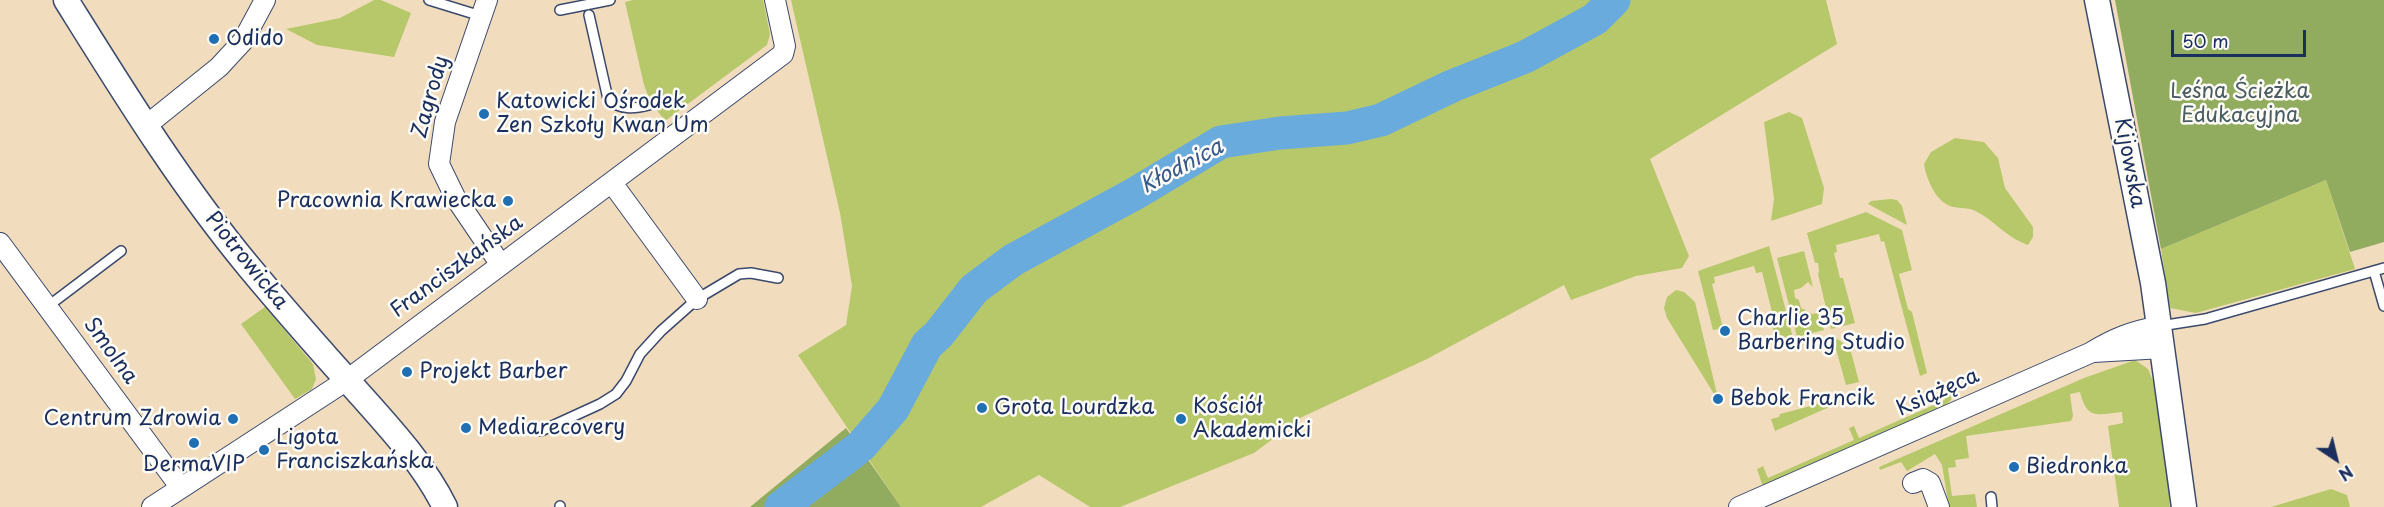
<!DOCTYPE html>
<meta charset="utf-8">
<style>
body{margin:0}
#map{position:relative;width:2384px;height:507px;overflow:hidden;background:#f1ddbd;font-family:"Playpen Sans",sans-serif}
canvas{display:block}
.north{position:absolute;left:2306px;top:429px;width:60px;height:60px;-webkit-text-stroke:4px #fdfcf7;paint-order:stroke;rotate:145deg;font-size:16px;font-weight:700;line-height:24px;text-align:center;color:#1b2f5e}
.north::after{content:'';display:block;margin:auto;width:21px;height:27px;background:#1b2f5e;clip-path:polygon(50% 0,100% 100%,50% 72%,0 100%)}
.scale{position:absolute;left:2171px;top:30px;width:135px;height:27px;box-sizing:border-box;border:3px solid #1b2f5e;border-top:0;padding-left:8px;font-size:18px;line-height:21px;white-space:nowrap;color:#1b2f5e;-webkit-text-stroke:4px #fdfcf7;paint-order:stroke}
</style>
<div id="map">
<canvas width="2384" height="507"></canvas>
<div class="north">N</div>
<div class="scale">50 m</div>
</div>
<script>
const ctx = document.querySelector('canvas').getContext('2d');
ctx.lineJoin = 'round';
function fillPath(path, color) { ctx.fillStyle = color; ctx.fill(path, 'evenodd'); }
function strokePath(path, color, width, dash) { ctx.strokeStyle = color; ctx.lineWidth = width; ctx.lineCap = dash ? 'butt' : 'round'; ctx.setLineDash(dash || []); ctx.stroke(path); }
function label(font, color, halo, rows, align = 'center') {
  ctx.font = font + ' "Playpen Sans",sans-serif'; ctx.lineWidth = 5; ctx.setLineDash([]); ctx.textBaseline = 'middle'; ctx.strokeStyle = halo; ctx.fillStyle = color; for (const [text, x, y, turn = 0] of rows) {
    ctx.save(); ctx.translate(x, y); ctx.rotate((+turn || 0) * Math.PI / 180); ctx.textAlign = isNaN(turn) ? turn : align; if (halo) ctx.strokeText(text, 0, 0); ctx.fillText(text, 0, 0); ctx.restore();
  }
}
fillPath(new Path2D(`
 M374,0h7l30,13 -17,44 -77,-12 -31,-16 54,-11z
 M633,0h130l7,34 -3,11 -102,76 -15,-20 -6,-16 -19,-83z
 M791,0h1035l11,44 -187,115 39,97 -7,12 -46,8 -65,24 -7,-15 -137,74 -125,58 -48,36 -134,54h-30l-51,-32 -58,32h-80l-103,-152 48,-30 6,-39 -12,-73z
 M1789,112l13,6 22,70 -2,16 -51,17 3,-22 -10,-77z
 M1955,138l29,4 14,16 7,30 28,39v10l-5,8c-23,-8 -37,-28 -55,-35 -8,-3 -20,-1 -27,-6 -12,-7 -20,-27 -22,-40l7,-12z
 M2326,180l29,89 -159,44 -26,-5 -9,-59z
 M1891,199l6,1 5,6 5,19 -39,-21 3,-3z
 M1866,212l36,18 10,40 -13,4 9,35 4,3 15,61 -7,3 -36,-135 -3,1 -2,-8 -43,11 1,7 -3,1 6,25h3l12,45 -24,6 -13,-55 1,-3 -1,-8h-3l-8,-30z
 M1769,246l24,92 -17,4 -4,-17 3,-1 -13,-52 -6,1 -2,-7 -40,11 1,6 -3,1 11,44 -10,2 -15,-59z
 M1804,251l9,36 -5,-5 -7,6 -7,2 1,8 4,2 2,8 11,6 8,-1 4,17 -27,7 -20,-79z
 M1676,290l8,2 11,10 24,100 -52,-84 -3,-10 3,-11z
 M265,307l48,57 3,15 -4,10 -17,10 -54,-75z
 M1832,335l18,13 9,34 -13,3z
 M2135,360l13,9 5,12 14,88 3,38h-51l-11,-81 15,-3 -1,-11c-24,2 -35,9 -42,-20l-10,2 3,22 -2,5 -105,15 3,22 -14,2 1,7 -8,1 4,28 23,-2 2,13h-28l-7,-42 -7,-11 -28,17 -6,-9 -21,8 -1,-3 205,-89z
 M1948,387l5,7 -2,6 -10,9 -178,78 -6,-18 6,-3 5,12 86,-38 -5,-12 5,-2 5,12 86,-38 -5,-12z
 M1841,398l2,3 -68,30 -4,-12 8,-2 1,-3z
 M2331,489l16,6 3,12h-79z`), '#b7c86a');
fillPath(new Path2D(`
 M2115,0h269v242l-34,10 -24,-72 -165,69z
 M846,428l55,79h-151z`), '#91ac5e');
strokePath(new Path2D(`
 M861,446l32,-37 34,-64 12,-11 35,-45 39,-29 123,-67 85,-51 59,-9 67,-5 34,-8 71,-34 73,-29 70,-38 19,-19
 M781,507l75,-57`), '#6aabde', 33);
const service = new Path2D(`
 M429,0l52,16
 M560,10l50,-10
 M589,15l19,84c12,11 26,10 41,6
 M2374,271l10,35
 M47,307l74,-56
 M2160,326l45,-7 179,-51
 M541,431l59,-27 16,-10 10,-13 14,-27 21,-23 36,-32 42,-25 12,-1 27,5
 M1991,497l1,10
 M560,506v1`);
const minor = new Path2D(`
 M487,0l-42,122 -6,42 16,33 46,68
 M147,125l72,-58 24,-26 22,-41
 M612,183l85,116
 M0,243l181,245
 M2093,352l70,-4
 M1913,483l10,-4 7,4 9,24
 M152,507l195,-127 436,-326 2,-8 -10,-46
 M1739,507l351,-154c24,-15 43,-22 70,-27`);
const tertiary = new Path2D(`
 M66,0c57,91 114,184 183,267 35,42 71,83 108,124 32,36 66,72 88,116
 M2097,0l56,283 31,224`);
strokePath(service, '#3b496c', 12);
strokePath(minor, '#3b496c', 22);
strokePath(tertiary, '#3b496c', 27);
strokePath(service, '#fff', 9);
strokePath(minor, '#fff', 20);
strokePath(tertiary, '#fff', 24);
for (const [x, y, r, color] of [
 [214,39,6,"#1f6fb2"],
 [484,114,6,"#1f6fb2"],
 [508,201,6,"#1f6fb2"],
 [1725,331,6,"#1f6fb2"],
 [407,372,6,"#1f6fb2"],
 [1718,399,6,"#1f6fb2"],
 [982,408,6,"#1f6fb2"],
 [233,419,6,"#1f6fb2"],
 [1181,419,6,"#1f6fb2"],
 [466,428,6,"#1f6fb2"],
 [194,443,6,"#1f6fb2"],
 [264,450,6,"#1f6fb2"],
 [2014,467,6,"#1f6fb2"]
]) { const dot = new Path2D(); dot.arc(x, y, r, 0, 2 * Math.PI); ctx.fillStyle = color; ctx.fill(dot); strokePath(dot, '#fdfcf7', 2); }
label('21px', '#1b2f5e', '#fdfcf7', [
 ["Odido",226,39],
 ["Katowicki Ośrodek",496,102],
 ["Zen Szkoły Kwan Um",496,126],
 ["Pracownia Krawiecka",496,201,"right"],
 ["Charlie 35",1737,319],
 ["Barbering Studio",1737,343],
 ["Projekt Barber",419,372],
 ["Bebok Francik",1730,399],
 ["Kościół",1193,407],
 ["Akademicki",1193,431],
 ["Grota Lourdzka",994,408],
 ["Centrum Zdrowia",221,419,"right"],
 ["Mediarecovery",478,428],
 ["Ligota",276,438],
 ["Franciszkańska",276,462],
 ["DermaVIP",194,465,"center"],
 ["Biedronka",2026,467]
], 'left');
label('21px', '#4a5d62', '#fdfcf7', [
 ["Leśna Ścieżka",2240,92],
 ["Edukacyjna",2240,116]
]);
label('21px', '#1b2f5e', '#fdfcf7', [
 ["Zagrody",431,97,-74],
 ["Kijowska",2129,163,79],
 ["Piotrowicka",246,261,51],
 ["Franciszkańska",457,267,-36],
 ["Smolna",110,351,54],
 ["Książęca",1938,393,-24]
]);
label('italic 22px', '#375a8b', '#fdfcf7', [
 ["Kłodnica",1182,167,-28]
]);
</script>
